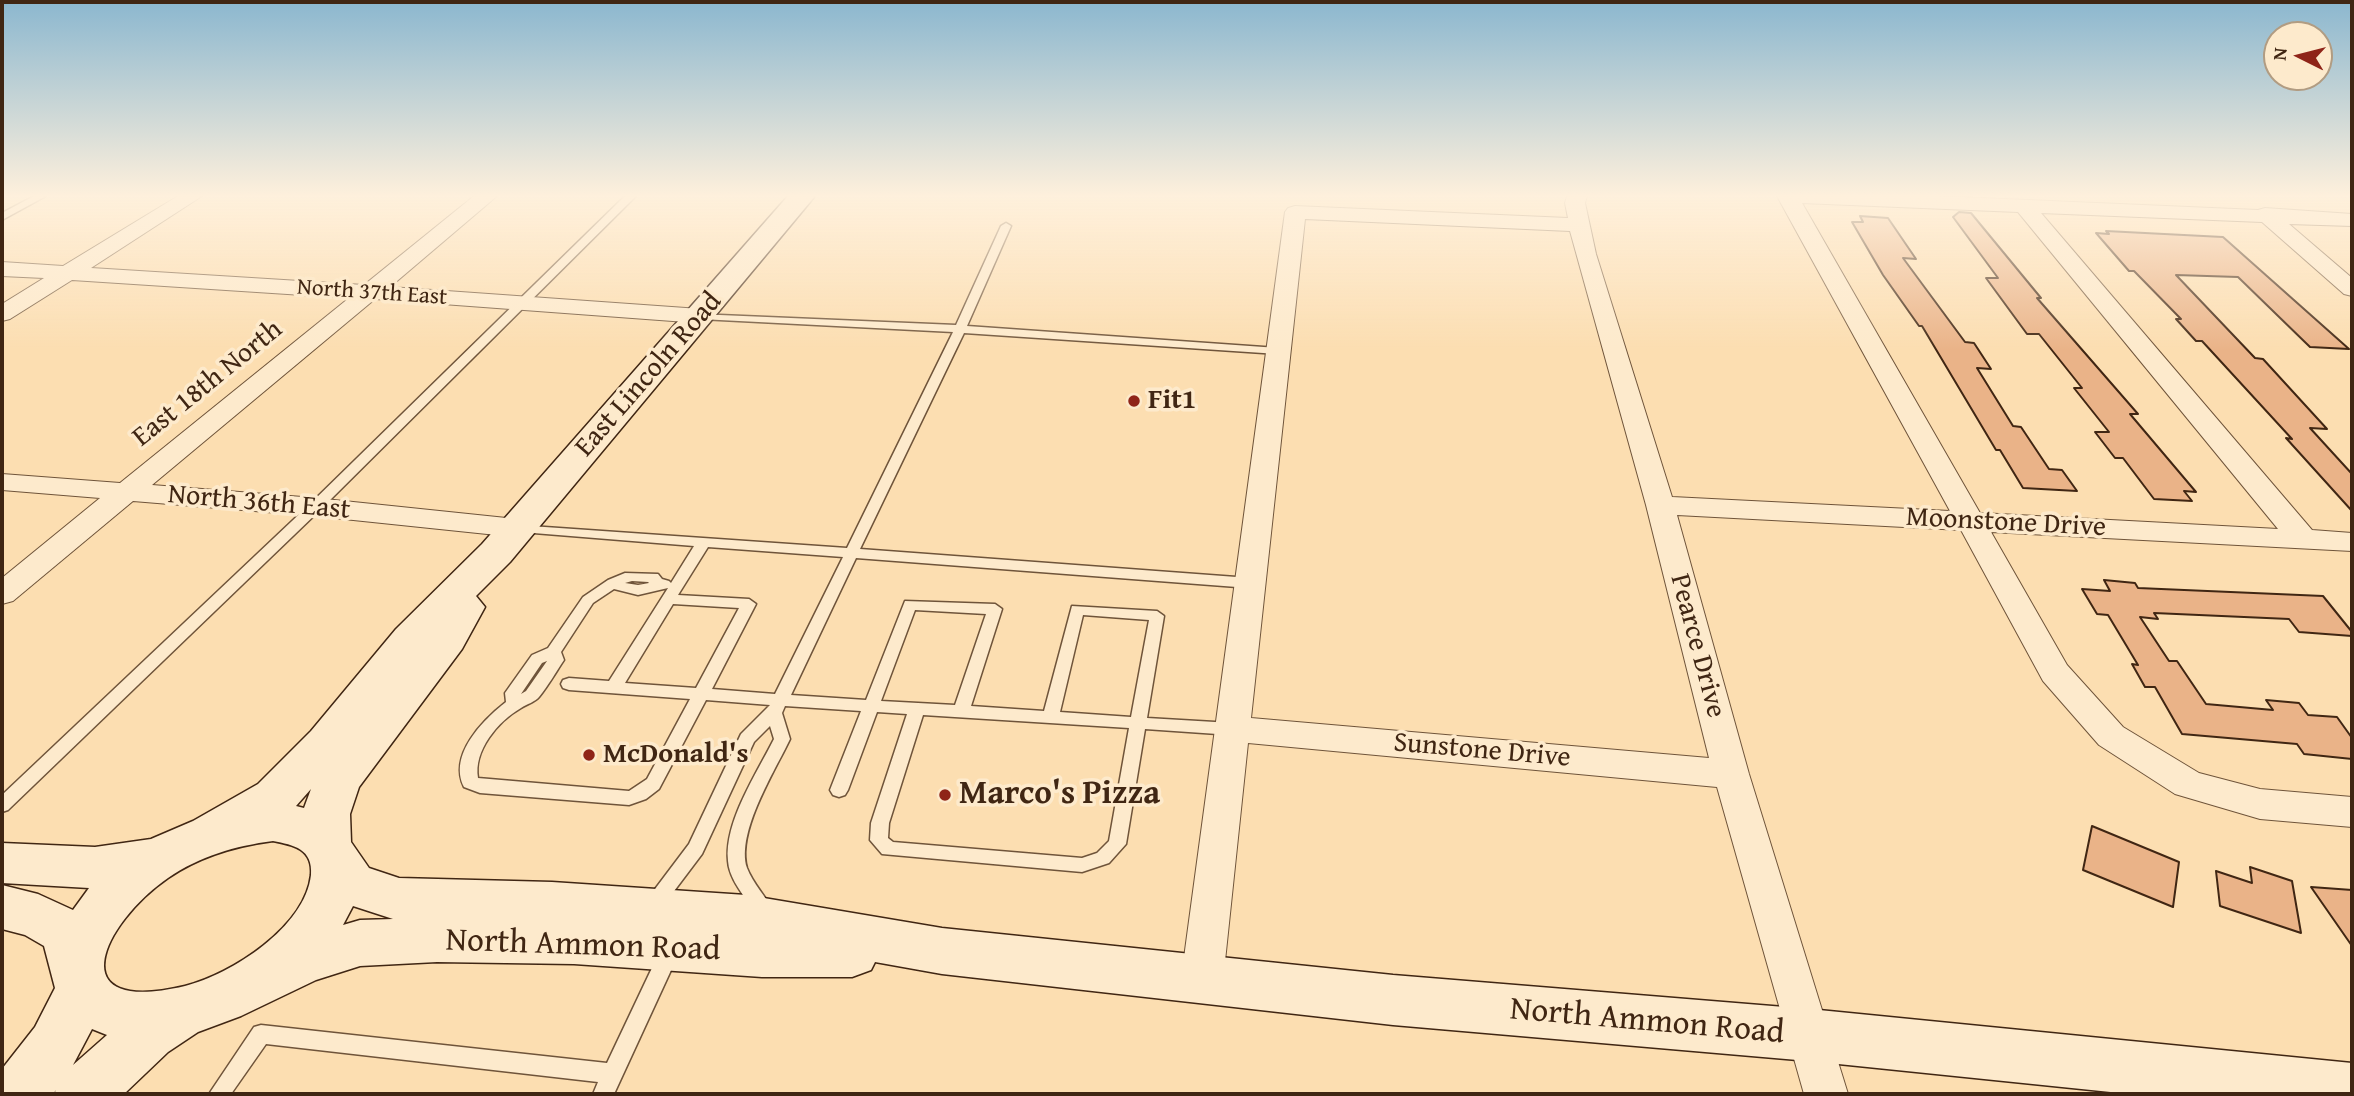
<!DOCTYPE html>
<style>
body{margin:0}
#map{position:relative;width:2354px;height:1096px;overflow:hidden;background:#fcdeb1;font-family:"Gentium Book Plus",serif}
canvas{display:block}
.frame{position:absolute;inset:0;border:4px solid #402613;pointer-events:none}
.north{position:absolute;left:2263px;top:21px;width:70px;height:70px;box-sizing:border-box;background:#fdeacc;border:2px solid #b19c82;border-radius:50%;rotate:276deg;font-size:19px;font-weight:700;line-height:28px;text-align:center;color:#402613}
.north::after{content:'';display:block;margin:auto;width:24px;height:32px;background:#8f2418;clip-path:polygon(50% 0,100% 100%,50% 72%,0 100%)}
</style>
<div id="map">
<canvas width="2354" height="1096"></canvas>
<div class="frame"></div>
<div class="north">N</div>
</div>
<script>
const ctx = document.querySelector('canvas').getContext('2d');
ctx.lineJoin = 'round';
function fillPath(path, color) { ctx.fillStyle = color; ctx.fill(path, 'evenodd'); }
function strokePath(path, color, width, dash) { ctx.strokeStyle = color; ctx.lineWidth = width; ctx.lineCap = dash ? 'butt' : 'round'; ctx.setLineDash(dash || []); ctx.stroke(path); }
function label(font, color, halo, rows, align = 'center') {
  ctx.font = font + ' "Gentium Book Plus",serif'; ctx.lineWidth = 7; ctx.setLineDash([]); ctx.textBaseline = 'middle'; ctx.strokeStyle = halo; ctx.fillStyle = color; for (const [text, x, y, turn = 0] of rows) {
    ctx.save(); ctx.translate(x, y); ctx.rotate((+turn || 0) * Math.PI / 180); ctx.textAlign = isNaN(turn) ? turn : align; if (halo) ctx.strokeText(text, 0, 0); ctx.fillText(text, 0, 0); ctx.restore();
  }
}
const building = new Path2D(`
 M1959,212l12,1 70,85h-4l101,116h-8l66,78 -12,-1 8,10 -38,-2 -31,-41h-8l-20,-26h14l-35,-44h8l-43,-54h-12l-41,-56h12l-45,-61z
 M1860,216l28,2 28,41 -13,-1 62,84 9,1 17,26 -14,-1 36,58 8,1 28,42 13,1 15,21 -54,-3 -23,-38h-4l-74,-124h-3l-36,-51 -31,-53h11z
 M2106,231l117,6 126,112 -39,-2 -72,-70 -62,-2 79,83 8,1 64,70 -17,-1 42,46v37l-66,-73 6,1 -90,-98h-6l-20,-22h5l-47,-48h-5l-33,-38 13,1z
 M2104,580l31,3 3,5 185,8 29,36v4l-53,-4 -10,-13 -135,-6 4,6 -18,-2 29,44h8l29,43 67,6 -7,-10 33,3 9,12 29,2 15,21v21l-48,-5 -7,-10 -115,-10 -27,-47h-10l-13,-23 6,1 -30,-50 -11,-1 -15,-25 28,2z
 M2092,826l87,36 -6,45 -90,-37z
 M2250,867l42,14 9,52 -81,-27 -4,-35 36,12z
 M2311,887l41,3v56z`);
fillPath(building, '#eab388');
strokePath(building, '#402613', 2);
const service = new Path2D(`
 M34,196h12l-44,24v-7z
 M625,196h11l-316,314 -312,300 -6,2v-17l308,-291z
 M1006,223l5,3 -44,100 311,22 6,3 -6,3 -314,-21 -104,216 390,29 7,5 -7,5 -394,-30 -65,137 75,5 39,-99 90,3 7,5 -31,97 73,5 28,-105 85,5 7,5 -17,102 85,5 6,2 2,4 -2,4 -6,2 -87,-6 -19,115 -17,19 -27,9 -200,-18 -12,-14 1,-17 36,-109 -30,-2 -29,78 -3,5 -6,2 -6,-2 -3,-5 31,-79 -76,-5 -3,7 8,26c-15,32 -54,93 -43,129 6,16 19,28 26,43l-2,6c-14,4 -18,-6 -24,-16 -8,-12 -18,-25 -19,-40 -4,-39 29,-88 46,-122l-4,-13 -16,16 -52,112 -43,57 -7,2 -7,-2 -2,-6 46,-61 52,-110 29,-29 -64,-5 -47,89 -13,10 -17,6 -149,-12 -16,-6c-16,-32 19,-67 42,-85l-1,-9 27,-38 16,-7 35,-51 25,-17 17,-7 33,1 4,5 7,2 2,2 23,-37 -173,-14 -7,-4 2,-3 331,23 106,-216 -253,-13 -4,-1v-4l260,11 45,-99zM708,547l135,10 -68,137 -63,-5 44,-85 -7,-5 -71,-4zM632,581l16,1 1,1 -11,2 -13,-2zM668,588l-59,93 -40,-3 -6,2 -2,4 2,4 6,2 121,9 -43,80 -18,12 -151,-13c-5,-27 20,-57 43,-70 6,-4 14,-6 18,-11 9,-11 17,-25 25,-37l-3,-8 32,-49 21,-14 24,6zM673,604l66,4 -43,80 -71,-5zM915,610l71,4 -31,91 -74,-4zM1083,615l66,5 -18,97 -71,-5zM547,661l-21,30 -5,3 21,-31zM923,715l206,13 -20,113 -12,12 -15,5 -189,-16 -5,-4 1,-15z
 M668,947l7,2 3,6 -64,139h-21l5,-12 -332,-38 -35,50h-22l45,-67 7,-2 346,38 54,-114z`);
const minor = new Path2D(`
 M178,196h24l-111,72 273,17 110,-89h23l-107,91 310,22 8,2 4,5 -4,5 -8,2 -325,-24 -223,186 163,13 201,21 10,2 5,7 -5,7 -10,2 -201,-21 -182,-15 -120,100 -11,3v-26l98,-80 -98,-8v-16l118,9 229,-185 -277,-18 -62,39 -8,2v-17l42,-26 -42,-2v-14l61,4z
 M1567,196h20l-2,7 11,51 76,243 278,14 -173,-315h159l322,14 7,-2 87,6v12l-63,-2 63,54v18l-8,-2 -82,-72 -221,-9 271,317 40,3v18l-361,-19 76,133 56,62 76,46 61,16 92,8v30l-92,-8 -85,-25 -76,-49 -56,-64 -82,-151 -284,-15 72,259 99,320h-44l-87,-307 -469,-44 -25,237 -6,13 -15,6 -15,-6 -6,-13 104,-768 3,-4 7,-2 273,12 -3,-15zM1802,203l216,9 260,317 -298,-16zM1305,219l265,12 76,274 63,253 -458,-40z`);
const secondary = new Path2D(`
 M788,196h27l-305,366 -34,34 9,11 -23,42 -103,138 -9,27 1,28 18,26 30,10 153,4 194,13 196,33 451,47 416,34 543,54v31h-222l-321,-33 -416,-36 -451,-51 -67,-12 -4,8 -19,7h-90l-188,-13 -137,-2 -77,4 -44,14 -75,36 -43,16 -30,20 -44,42h-70l2,-4 -3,4h-51v-25l33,-42 20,-39 -11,-42 -19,-11 -23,-6v-44l36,9 35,16 16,-22 -87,-5v-40l93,4 56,-8 42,-18 65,-37 53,-53 85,-102 86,-85zM311,789l-7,19 -8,-2zM273,841c21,4 40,8 38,34 -6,52 -79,99 -126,111 -127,30 -82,-63 -17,-108 32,-22 67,-32 105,-37zM353,906l40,13 -33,1 -17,5zM92,1029l15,6 -34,30z`);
strokePath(service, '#6f543a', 3);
strokePath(minor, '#6f543a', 2);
strokePath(secondary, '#402613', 3);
fillPath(service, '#fdeacc');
fillPath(minor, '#fdeacc');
fillPath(secondary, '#fdeacc');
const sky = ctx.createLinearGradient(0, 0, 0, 350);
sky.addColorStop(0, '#8bb7cf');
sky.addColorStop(0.56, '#fef0dc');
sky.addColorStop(1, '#fef0dc00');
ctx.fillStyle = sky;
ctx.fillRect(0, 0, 2354, 350);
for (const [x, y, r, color] of [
 [1134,401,7,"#8f2418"],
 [589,755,7,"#8f2418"],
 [945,795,7,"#8f2418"]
]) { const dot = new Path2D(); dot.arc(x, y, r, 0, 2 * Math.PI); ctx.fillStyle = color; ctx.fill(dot); strokePath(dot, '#fdeacc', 2.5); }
label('23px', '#402613', '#fdeacc', [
 ["North 37th East",372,293,4]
]);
label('28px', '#402613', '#fdeacc', [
 ["East Lincoln Road",649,375,-49],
 ["East 18th North",208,384,-39],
 ["North 36th East",259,503,5],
 ["Moonstone Drive",2006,523,3],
 ["Pearce Drive",1697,646,75],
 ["Sunstone Drive",1482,751,5]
]);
label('bold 28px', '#402613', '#fdeacc', [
 ["Fit1",1148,401],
 ["McDonald's",603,755]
], 'left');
label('bold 33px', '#402613', '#fdeacc', [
 ["Marco's Pizza",959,795]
], 'left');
label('33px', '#402613', '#fdeacc', [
 ["North Ammon Road",583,946,2],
 ["North Ammon Road",1647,1022,5]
]);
</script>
